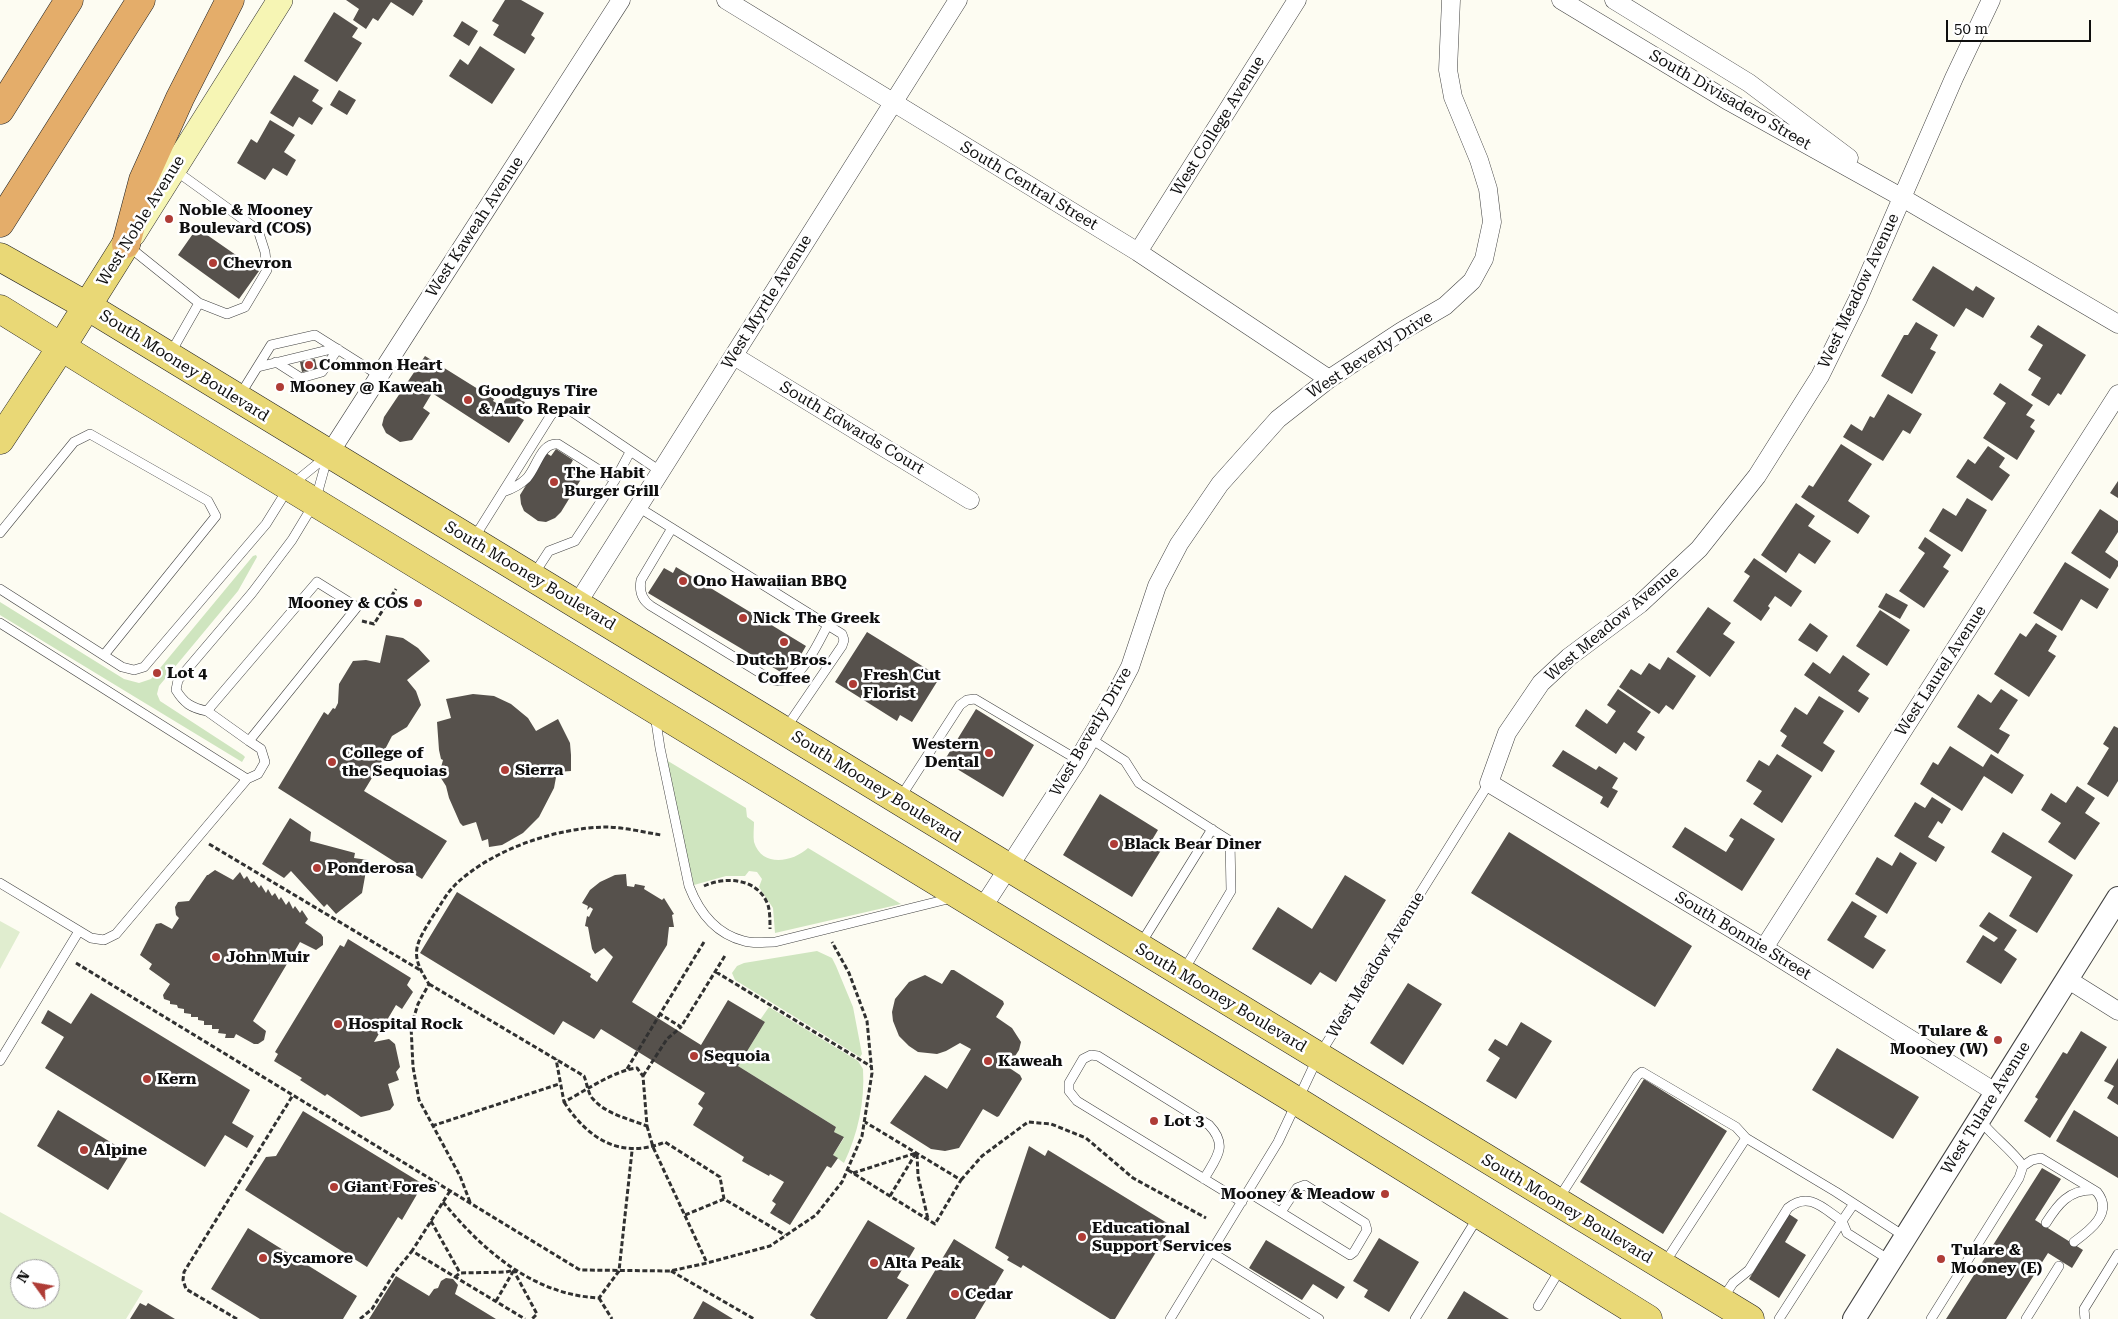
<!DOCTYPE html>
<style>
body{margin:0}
#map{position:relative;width:2118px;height:1319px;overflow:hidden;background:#fdfcf2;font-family:"Roboto Serif",serif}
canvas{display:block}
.north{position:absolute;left:10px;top:1259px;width:50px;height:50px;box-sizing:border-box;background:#fff;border:1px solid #9f9f9f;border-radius:50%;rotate:302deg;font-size:14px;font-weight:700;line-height:20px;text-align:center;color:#0f0f0f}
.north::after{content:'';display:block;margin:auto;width:18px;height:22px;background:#af3c36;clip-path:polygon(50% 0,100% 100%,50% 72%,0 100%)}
.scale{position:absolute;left:1946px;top:20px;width:145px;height:22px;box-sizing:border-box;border:2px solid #0f0f0f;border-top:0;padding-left:6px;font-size:15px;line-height:18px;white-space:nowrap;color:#0f0f0f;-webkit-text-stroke:4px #fff;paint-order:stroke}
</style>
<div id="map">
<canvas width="2118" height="1319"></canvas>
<div class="north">N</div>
<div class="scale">50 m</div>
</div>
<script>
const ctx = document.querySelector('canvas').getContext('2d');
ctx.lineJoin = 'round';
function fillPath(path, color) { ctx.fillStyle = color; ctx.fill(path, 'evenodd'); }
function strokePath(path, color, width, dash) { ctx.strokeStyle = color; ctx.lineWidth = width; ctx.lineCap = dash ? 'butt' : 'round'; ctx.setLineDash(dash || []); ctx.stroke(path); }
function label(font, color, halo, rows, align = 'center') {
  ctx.font = font + ' "Roboto Serif",serif'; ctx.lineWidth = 5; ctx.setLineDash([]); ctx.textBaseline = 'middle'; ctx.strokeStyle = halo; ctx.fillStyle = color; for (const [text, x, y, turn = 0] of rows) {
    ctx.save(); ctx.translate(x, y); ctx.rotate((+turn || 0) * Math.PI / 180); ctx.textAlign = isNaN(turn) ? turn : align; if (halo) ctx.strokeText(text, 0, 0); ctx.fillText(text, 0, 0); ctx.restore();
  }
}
fillPath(new Path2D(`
 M256,555l1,2 -19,34 -79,95 -2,8 3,7 83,54 2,2 -3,5 -242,-147v-13l124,77 15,4 12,-4 102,-123z
 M663,758l83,50 1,9 7,5c0,6 -1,14 0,20 8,26 39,20 54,6l93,56 -126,29 -2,-25 -14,-21 3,-8 -5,-7 -8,-1 -4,5h-19l-32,9z
 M817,951l15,7 4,8 17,41 9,47 -2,3 -125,-77 -3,-7 5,-7 7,-3z
 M769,1007l89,54 5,8c2,32 -5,65 -19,94l-11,-8 11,-17 -10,-6 2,-5 -98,-61 27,-44 -5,-2z`), '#cfe5bf');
fillPath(new Path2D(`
 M0,921l20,11 -20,37z
 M0,1212l143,79 -17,28h-126zM20,1269h30v30h-30z`), '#e0edcf');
fillPath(new Path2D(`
 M346,0h76l1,1 -10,15 -22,-14 -13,19 -5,-3 -7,11 -13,-9 6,-11z
 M505,0h16l23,13 -13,22 4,3 -10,16 -32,-19 6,-10 -7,-4z
 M334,12l24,16 -6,9 10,6 -25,39 -33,-21z
 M462,21l16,10 -9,15 -16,-10z
 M480,46l35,23 -23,35 -43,-28 11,-17 8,6z
 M294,75l25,15 -7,11 11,7 -11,17 -13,-8 -6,10 -23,-14z
 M339,90l17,10 -9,15 -17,-10z
 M270,120l25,15 -11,17 12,8 -9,16 -14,-8 -8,12 -28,-17 14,-24 6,4z
 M197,228l62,43 -20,28 -61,-44z
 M1933,266l40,25 3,-5 19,12 -12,20 -17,-10 -12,19 -42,-27z
 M1916,322l22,13 -8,14 6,3 -24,42 -31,-18 23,-41h4z
 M2038,325l48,30 -25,40 -3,-2 -9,13 -18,-11 10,-17 -13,-8 15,-25 -13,-8z
 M425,356l69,43 -1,2 8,5 9,-14 15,10 -8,14 7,4 -15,23 -77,-50 -9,15 7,5 -18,27 -12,2 -14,-9 -4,-8 2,-8z
 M315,359l2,10 -15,3 -2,-10z
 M2000,383l33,22 -7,10 9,5 -5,7 5,4 -18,29 -34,-22 23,-35 -13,-9z
 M1888,394l34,20 -12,20 -7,-4 -20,31 -40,-24 8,-13 11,7 8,-15 4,2z
 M1841,444l31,20 -24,37 22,15 -12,18 -57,-37 8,-12 4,2z
 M1988,446l17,12 -6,9 11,8 -18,26 -36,-24 12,-18 7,5z
 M556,449l17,11 -4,7 14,9 -22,36 -6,6 -9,4 -8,-1 -14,-10 -3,-7 -1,-9 26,-42 5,3z
 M2118,481v17l-8,-5z
 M1967,498l20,12 -25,42 -33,-21 14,-23 13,8z
 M1796,503l19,13 -7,10 23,15 -16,23 -16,-11 -13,20 -25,-18z
 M2100,509l18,12v11l-13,20 13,9v5l-8,13 -39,-26z
 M1925,537l26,18 -8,12 6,4 -25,37 -25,-17 26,-38 -7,-5z
 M1754,558l48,33 -11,16 -16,-11 -7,10 2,2 -9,13 -28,-20 17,-25 -6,-4z
 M2065,562l44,27 -12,20 -16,-10 -19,32 -29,-18z
 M676,567l130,79 -7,12 -4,-2 -11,18 -136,-81 16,-25 9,5z
 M1886,593l22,12 -8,14 -22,-12z
 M1708,607l23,16 -8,11 12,8 -25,35 -34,-25z
 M1880,610l30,20 -23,36 -31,-20z
 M1810,623l18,13 -11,16 -19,-12z
 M2036,623l21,13 -9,15 8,5 -27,41 -35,-23 26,-41 6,4z
 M867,632l73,45 -28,45 -12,-7 -3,6 -62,-39z
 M386,635l17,3 15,10 12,13 -23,19 9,11 5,14 -14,22 -15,9 -11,21 3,1 -20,33 83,50 -25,38 -144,-91 46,-76 4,3 5,-7 2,1 3,-6 1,-19 14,-23 13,-1 14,3z
 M1843,655l27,19 -12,17 11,7 -10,15 -55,-38 9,-13 17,12z
 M1668,657l28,19 -23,34 -7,-5 -7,9 -40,-27 12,-18 10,6 8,-12 11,7z
 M1618,689l33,23 -14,20 8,5 -9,14 -12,-9 -8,12 -41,-28 11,-17 21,15 9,-13 -9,-6z
 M2001,689l17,11 -19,29 11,6 -12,19 -41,-27 21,-33 13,9z
 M473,694l21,2 17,8 17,14 8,13 22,-12 12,24 1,12v16l-14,1 -3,16 -15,29 -16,16 -21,12 -13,2 -1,-8 -6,2 -6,-19 -13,4 -3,-3 -11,-25 -3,-12 -7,-11 4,-15 -2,-1 -2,-9 -2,-28 14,-4 -5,-19z
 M1819,696l25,15 -21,32 12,8 -13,21 -41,-26 6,-10 -7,-5 15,-24 12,8z
 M976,709l58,36 -31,52 -59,-36z
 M2114,726l4,2v53l-10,16 -21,-13 22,-36 -6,-4z
 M1950,746l33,21 8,-13 33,21 -12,19 -28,-18 -22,35 -42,-27 13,-22 5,3z
 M1563,750l33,20 3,-4 19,12 -6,10 6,3 -10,17 -8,-5 3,-6 -51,-31z
 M1777,754l35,22 -30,47 -29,-19 9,-13 -16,-10 13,-21 10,6z
 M2077,786l18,12 -10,15 15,10 -25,37 -27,-18 13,-19 -20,-13 10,-17 15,10z
 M1100,794l58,36 -6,10 11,7 -31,50 -69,-42z
 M1932,797l19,12 -9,15 -4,-3 -10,16 17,10 -9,15 -42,-26 21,-34 10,6z
 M290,818l21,14 -1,9 45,12 -1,5 14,2 -6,33 -26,21 -9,-10 -3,3 -33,-36 -7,7 -22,-14z
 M1741,818l34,21 -33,52 -70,-44 13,-20 41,25 8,-13 -5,-3z
 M1509,832l183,114 -37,61 -184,-114z
 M2003,832l70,43 -36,58 -28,-17 23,-39 -41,-25z
 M1900,852l17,11 -30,51 -32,-20 22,-37 15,9z
 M215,870l18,10 7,-8 4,7 3,-3 4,7 3,-2 5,7 2,-3 5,8 2,-4 4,7 3,-3 4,7 2,-3 5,8 3,-4 4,8 2,-3 5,7 2,-3 6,9 -3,4 16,11 2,3v8l-7,5 -16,-8 -47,79 13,10 -2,9 -6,4h-4l-18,-10 -2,4h-9l1,-4 -8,-1 1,-4h-7v-4h-8v-4l-6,-1v-3h-7v-3l-7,-1v-4l-6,-1 -1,-3 -7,-1v-3l-6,-2 -1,-4 7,-11 -21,-15 3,-5 -12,-9 16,-31 5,-1 11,6 7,-11 -3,-3 -1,-8 3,-5 11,-1 18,-26h1z
 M626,874l1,12 7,1 1,-3 10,2 -1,3 18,11 2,-2 10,16 -2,1 2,12h-5l-2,18 -35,57 69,43 27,-45 37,22 -27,44 98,61 -2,5 10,5 -11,18 5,3 -7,10 -4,-2 -37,59 -20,-12 6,-9 -4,-3 12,-19 -14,-8 -1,2 -27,-15 2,-4 -51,-32 10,-17 -5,-4 7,-11 -104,-64 -7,10 -31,-18 -9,14 -134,-82 37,-61 134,82 -1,3 7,5 16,-25 -9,-9 -9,6 -3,-5 -4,-22 -3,-1 2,-10 2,1 4,-8 -3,-2 -3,3 1,-4 -6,-3 8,-13 10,-8 15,-7z
 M1345,875l41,25 -50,82 -16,-10 -9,13 -59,-36 26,-42 34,22z
 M1852,901l25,15 -13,21 22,13 -13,19 -46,-29z
 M1989,912l28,18 -13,20 13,9 -16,25 -35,-22 17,-27 11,7 4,-4 -19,-12z
 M348,939l63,39 -4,7 6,7 -11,17 -6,-4 -22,37 15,-3 6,5 5,23 -4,5 3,8 -11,4 6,21 -4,5 -29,7 -34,-23 -2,2 -25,-16 2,-2 -28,-17 4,-7 -3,-2 65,-107 4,2z
 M951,970h3l49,31 1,3 -8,13 16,11 9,14 -2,8 -11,17 12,8 2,4 -23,37 -2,1 -14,-8 -24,39 -14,3 -14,-2 -41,-26 35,-48 22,14 24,-40 -11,-6 -14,8 -9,3 -19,-2 -9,-6 -10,-10 -6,-15 -1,-9 3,-13 14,-17 16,-7 17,9z
 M1408,983l34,21 -39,61 -33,-22z
 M91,993l159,97 -18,33 22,13 -7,12 -22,-13 -20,32 -160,-99 19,-31 -23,-14 7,-13 23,14z
 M1521,1022l31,19 -36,58 -30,-18 14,-23 -12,-8 7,-11 12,7z
 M2081,1031l26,16 -57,91 -26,-17 14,-22 -3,-2 28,-45 4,2z
 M1837,1048l82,49 -26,42 -81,-49z
 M2118,1058v47l-11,-7 7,-12 -10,-5z
 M1644,1079l83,52 -64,103 -83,-52z
 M58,1110l72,44 -22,36 -71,-44z
 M2074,1110l44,27v41l-62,-37z
 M303,1111l120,73 -21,36 -4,-3 -31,50 -122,-77 21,-33 10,-1z
 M1029,1146l16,10 3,-6 124,76 -57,93h-5l-87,-54 -2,3 -14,-8 2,-3 -14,-9z
 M2042,1168l19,11 -26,41 48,30 -11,18 -24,-15 -42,66h-60z
 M1789,1214l9,6 -13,22 21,13 -27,43 -30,-19z
 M868,1220l47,28 -18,30 12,7 -22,34h-71l-6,-4z
 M248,1228l109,68 -14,23h-83l-49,-30z
 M1379,1238l40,24 -30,50 -25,-15 4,-7 -15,-9z
 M954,1239l50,31 -29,49h-69z
 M1266,1240l79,47 -8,12 -24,-15 -11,16 -53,-32z
 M396,1276l33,20 5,-7 4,-1 3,-7 5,-3 7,1 5,6 -3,9 41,25h-127z
 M1464,1291l45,28h-62z
 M703,1301l12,7 18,11h-40z
 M140,1303l6,3 2,-3 27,16h-45z`), '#56514c');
const service = new Path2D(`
 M176,171l82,59 7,22 2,18 -22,37 -18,7 -28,-11
 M128,246l71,57 -29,51
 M276,362l25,16 21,-6 16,-23
 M258,367l78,-19
 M240,395l31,-50 44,-10 65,41
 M503,492c9,-3 17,-7 24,-14 10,-11 14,-36 31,-34l57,36
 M638,507l204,127 2,6 -2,6 -56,82
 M672,528l-31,52c-2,11 1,20 10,26l119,73c30,11 46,-34 58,-54
 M0,533l74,-91 16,-8 118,67 8,15 -112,139
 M474,538l77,-123c6,-6 12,-6 20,-4l89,60
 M534,574l15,-23 26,-10 40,-61 15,-28
 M0,589l122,78 12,3 10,-3 122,-143 23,-37 38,-31
 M0,623l247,156
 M207,711l42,30
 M655,715l5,33 29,138c10,26 27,48 55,55 9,3 21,1 31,1l177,-44
 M1091,739l34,22 14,22 91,58 1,50 -47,79
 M900,798l60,-93 7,-5 8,-1 103,61
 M0,883l91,55 13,2 12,-6 131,-155 11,-5 7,-12 -4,-13 -12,-8 108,-134 -40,-25 -110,129c-16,-3 -23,-8 -31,-21l2,-10 74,-87 40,-53 23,-38 13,-47
 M1140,945l72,-116
 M0,1061l79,-130
 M2023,1166l9,-6 9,-2 56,34c17,21 -8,39 -23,50
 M1204,1179c12,-21 25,-33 5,-54l-111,-69 -7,-1 -8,4 -14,24v8l8,10 165,101
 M1248,1192l102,63 4,-3 13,-22 -2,-7 -60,-38 -8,3 -16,24
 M1559,1198l78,-122 5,-4 94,55 10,11
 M1853,1205l-11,16 5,12 44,28
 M2046,1223c12,-19 23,-33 46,-33
 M1211,1252l108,67
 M1664,1264l82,-126 90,54 68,44
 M1723,1298l10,-15 16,-13 39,-62c21,-17 35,0 54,13l-63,98
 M1538,1306l23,-38
 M1170,1319l108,-177 40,-85 171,-274
 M1415,1319l63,-102
 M1931,1319l88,-141 4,-12c-12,-17 -30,-29 -43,-46
 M2026,1319l33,-53
 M2085,1319l-1,-10 34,-55`);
const minor = new Path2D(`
 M726,0l412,252 191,127
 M1561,0l169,102 171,95 217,127
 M1614,0l135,83 100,75
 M1991,0l-37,78 -96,221 -38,77 -63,100 -58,73 -59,55 -71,53 -28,26 -34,50 -18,50 275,165 231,144
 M1138,252l159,-252
 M734,356l236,144
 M329,454l292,-454
 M577,604l381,-604
 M981,910l97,-150 31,-53 21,-40 27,-81 22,-42 41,-60 58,-65 51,-40 73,-48 43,-25 27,-25 12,-22 8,-37 -4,-33 -9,-29 -26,-63 -5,-27 3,-70
 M1764,948l354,-554
 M2067,979l51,32`);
const tertiary = new Path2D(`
 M1854,1319l264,-421`);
const secondary = new Path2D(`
 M133,234l147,-234`);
const primary = new Path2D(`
 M0,257l87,49 1663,1013
 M0,309l129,80 1168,712 351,218
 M0,440l62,-94 64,-102`);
const motorway = new Path2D(`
 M0,110l69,-110
 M0,223l141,-223
 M126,244l17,-64 37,-82 50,-98`);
strokePath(service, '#424242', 10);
strokePath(minor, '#424242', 19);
strokePath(tertiary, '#424242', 24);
strokePath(secondary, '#313131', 26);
strokePath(primary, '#202020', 29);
strokePath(motorway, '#202020', 29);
strokePath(new Path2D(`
 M362,621l12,3 22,-35
 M209,844l211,126
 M704,886c22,-10 54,-8 64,19 2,7 2,16 2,24
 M704,942l-44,72 21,13 45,-73
 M76,963l504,307 90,1 37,-8 63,-17 46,-31 26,-33 20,-46 10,-63 -5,-52 -18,-48 -17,-31
 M716,972l156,95
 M429,984l155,92c3,7 4,18 9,23 13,15 36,20 54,27l-4,-50 -6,-8c-22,2 -52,23 -73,34l-8,-43
 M627,1069l33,-55
 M643,1076l24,-37 14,-12
 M564,1102c24,37 57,58 101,40l55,35 4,22
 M432,1126l127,-42
 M647,1126l6,21 54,116
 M917,1154l1,22 10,43
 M848,1170l87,54 26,-44 -96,-58
 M853,1173l63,-20
 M961,1180l21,-24 46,-34 23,2 35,14 47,40 73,40
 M450,1191l-38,60 113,68
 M890,1196l26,-43
 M443,1202c40,49 91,93 156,96l20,-27 13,-120
 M470,1202l-10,-26 -41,-76 -6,-33 -2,-41 7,-22 11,-20c-20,-30 -14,-39 4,-68 7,-10 13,-22 22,-31 36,-35 100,-57 150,-58 18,0 38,5 56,8
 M685,1215l39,-16 61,36
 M431,1221l29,52
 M671,1271l83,48
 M455,1277l5,-4 46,-1 9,-2 1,5 21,39 -5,5
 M599,1298l13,21
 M496,1301l18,-31
 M237,1319l-51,-30 -3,-9 1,-8 109,-177
 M360,1319l12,-10 23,-37 17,-21`), '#313131', 3, [5, 2.5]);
strokePath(service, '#fff', 9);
strokePath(minor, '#fff', 18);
strokePath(tertiary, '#fff', 22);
strokePath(secondary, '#f6f5b4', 25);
strokePath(primary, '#e9d876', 28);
strokePath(motorway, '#e4ad6a', 28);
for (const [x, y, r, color] of [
 [169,219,5,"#af3c36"],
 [213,263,5,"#af3c36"],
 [309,365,5,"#af3c36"],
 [280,387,5,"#af3c36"],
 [468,400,5,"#af3c36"],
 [554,482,5,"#af3c36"],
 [683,581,5,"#af3c36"],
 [418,603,5,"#af3c36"],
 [743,618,5,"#af3c36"],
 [784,642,5,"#af3c36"],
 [157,673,5,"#af3c36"],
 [853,684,5,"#af3c36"],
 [989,753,5,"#af3c36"],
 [332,762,5,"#af3c36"],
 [505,770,5,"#af3c36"],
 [1114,844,5,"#af3c36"],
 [317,868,5,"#af3c36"],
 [216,957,5,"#af3c36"],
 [338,1024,5,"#af3c36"],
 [1998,1040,5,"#af3c36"],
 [694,1056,5,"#af3c36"],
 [988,1061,5,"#af3c36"],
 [147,1079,5,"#af3c36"],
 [1154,1121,5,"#af3c36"],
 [84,1150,5,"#af3c36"],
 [334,1187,5,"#af3c36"],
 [1385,1194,5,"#af3c36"],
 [1082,1237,5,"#af3c36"],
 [263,1258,5,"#af3c36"],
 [1941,1259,5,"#af3c36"],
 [874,1263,5,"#af3c36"],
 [955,1294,5,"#af3c36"]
]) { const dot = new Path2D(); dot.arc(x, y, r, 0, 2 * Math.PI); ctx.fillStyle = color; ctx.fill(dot); strokePath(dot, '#fff', 2); }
label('16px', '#0f0f0f', '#fff', [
 ["South Divisadero Street",1730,100,30],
 ["West College Avenue",1218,126,-58],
 ["South Central Street",1029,186,31],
 ["West Noble Avenue",141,221,-58],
 ["West Kaweah Avenue",475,227,-57],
 ["West Meadow Avenue",1859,291,-65],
 ["West Myrtle Avenue",767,302,-58],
 ["West Beverly Drive",1370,355,-33],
 ["South Mooney Boulevard",184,366,32],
 ["South Edwards Court",852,428,31],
 ["South Mooney Boulevard",530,576,31],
 ["West Meadow Avenue",1612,624,-40],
 ["West Laurel Avenue",1941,671,-57],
 ["West Beverly Drive",1091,732,-60],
 ["South Mooney Boulevard",876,787,32],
 ["South Bonnie Street",1743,936,31],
 ["West Meadow Avenue",1376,965,-58],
 ["South Mooney Boulevard",1221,998,31],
 ["West Tulare Avenue",1986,1108,-58],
 ["South Mooney Boulevard",1567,1209,31]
]);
label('bold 16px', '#0f0f0f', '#fff', [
 ["Noble & Mooney",179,210],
 ["Boulevard (COS)",179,228],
 ["Chevron",223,263],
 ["Common Heart",319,365],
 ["Mooney @ Kaweah",290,387],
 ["Goodguys Tire",478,391],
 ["& Auto Repair",478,409],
 ["The Habit",564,473],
 ["Burger Grill",564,491],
 ["Ono Hawaiian BBQ",693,581],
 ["Mooney & COS",408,603,"right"],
 ["Nick The Greek",753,618],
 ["Dutch Bros.",784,660,"center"],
 ["Coffee",784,678,"center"],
 ["Lot 4",167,673],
 ["Fresh Cut",863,675],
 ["Florist",863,693],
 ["Western",979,744,"right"],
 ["Dental",979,762,"right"],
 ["College of",342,753],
 ["the Sequoias",342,771],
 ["Sierra",515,770],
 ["Black Bear Diner",1124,844],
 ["Ponderosa",327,868],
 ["John Muir",226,957],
 ["Hospital Rock",348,1024],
 ["Tulare &",1988,1031,"right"],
 ["Mooney (W)",1988,1049,"right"],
 ["Sequoia",704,1056],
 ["Kaweah",998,1061],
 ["Kern",157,1079],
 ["Lot 3",1164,1121],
 ["Alpine",94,1150],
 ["Giant Fores",344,1187],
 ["Mooney & Meadow",1375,1194,"right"],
 ["Educational",1092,1228],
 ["Support Services",1092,1246],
 ["Tulare &",1951,1250],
 ["Mooney (E)",1951,1268],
 ["Sycamore",273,1258],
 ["Alta Peak",884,1263],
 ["Cedar",965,1294]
], 'left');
</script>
